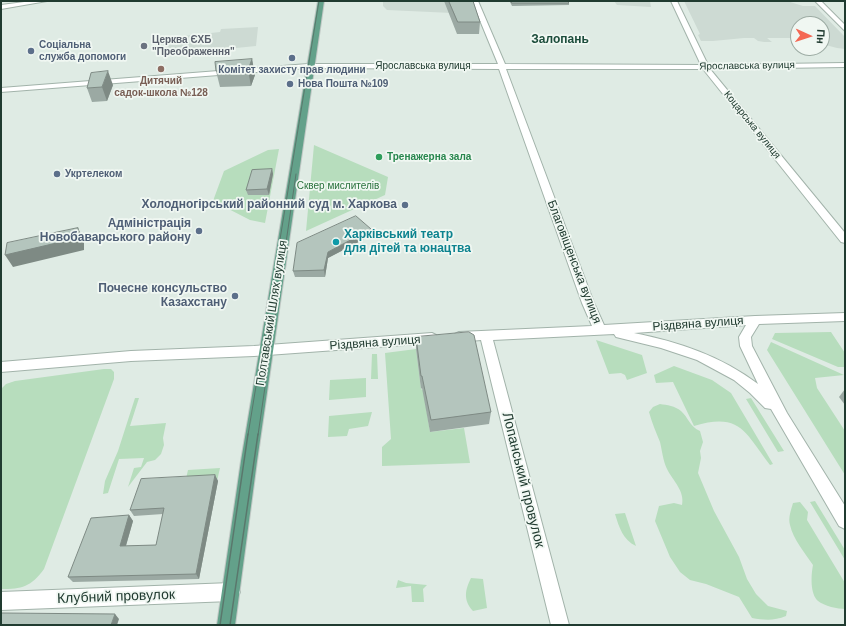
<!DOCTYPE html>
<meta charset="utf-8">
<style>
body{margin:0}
#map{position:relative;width:846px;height:626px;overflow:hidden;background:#dfebe4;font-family:Arial,sans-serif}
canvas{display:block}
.frame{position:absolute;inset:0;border:2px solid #203b30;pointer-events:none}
.north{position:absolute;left:790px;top:16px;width:40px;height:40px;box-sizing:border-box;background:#f0f7f2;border:1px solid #9daca4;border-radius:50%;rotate:93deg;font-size:11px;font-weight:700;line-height:16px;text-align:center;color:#203b30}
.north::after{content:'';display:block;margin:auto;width:14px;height:18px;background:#f46854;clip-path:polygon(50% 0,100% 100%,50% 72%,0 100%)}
</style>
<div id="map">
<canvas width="846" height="626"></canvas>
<div class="frame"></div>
<div class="north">Пн</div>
</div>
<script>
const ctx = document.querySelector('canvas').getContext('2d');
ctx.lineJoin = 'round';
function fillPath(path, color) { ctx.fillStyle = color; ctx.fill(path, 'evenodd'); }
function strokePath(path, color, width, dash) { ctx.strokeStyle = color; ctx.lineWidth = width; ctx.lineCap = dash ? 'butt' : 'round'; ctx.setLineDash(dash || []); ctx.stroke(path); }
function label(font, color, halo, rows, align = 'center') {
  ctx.font = font + ' Arial,sans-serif'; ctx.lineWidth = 3.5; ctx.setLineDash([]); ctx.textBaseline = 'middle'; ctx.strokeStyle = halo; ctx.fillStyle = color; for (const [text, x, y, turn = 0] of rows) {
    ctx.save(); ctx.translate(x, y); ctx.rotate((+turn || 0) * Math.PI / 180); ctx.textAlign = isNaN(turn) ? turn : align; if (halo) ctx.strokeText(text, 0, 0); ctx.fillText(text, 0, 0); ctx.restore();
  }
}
fillPath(new Path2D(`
 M383,1h85l6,13 -87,-4 -4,-4z
 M614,1h36l1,6 -34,-2z
 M684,1h103l16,5h12l30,31v12l-8,-1 -15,-4v-20h-24v14h-31l5,4h-8l-6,-1 -4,-3h-10l-31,3h-12l-3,-6 2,-1z
 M258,27l-2,19 -91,9 -5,-13 14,-2v-3l46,-5 1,-3z`), '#cddad3');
fillPath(new Path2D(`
 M314,145l74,32 -3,18 -79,36z
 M279,149l-14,74 -15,-3 -37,-19 11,-30 44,-21z
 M831,332l14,21v14h-7l-66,-28 3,-6z
 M596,340l46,15 5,18 -20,7 -2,-5 -4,-2 -12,1z
 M771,342l73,33 -29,3 2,10 28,43v44l-78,-125z
 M416,349l5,40 7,4 -3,8 5,31 34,-4 6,35 -88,3v-19l9,-8 -6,-86z
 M372,354h5l1,25h-7z
 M674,366l38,14 19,13 42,71 -3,1c-25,-32 -29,-53 -76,-39l-21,-44 -17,1 -2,-8z
 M104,369h7l3,3v7l-70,190c-13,18 -22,20 -43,20v-200l5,-5 9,-3z
 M366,378v19l-37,3 1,-20z
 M135,398h4l-9,28 36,-3 -3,15 1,7 -3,9 -6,6 -8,2 -19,25 6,-19 7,-1 3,-9 -25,1 -11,34 -5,1 2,-13 13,-30z
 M751,398l33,53 -6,1 -32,-53z
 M660,404c7,1 15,2 21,7 7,6 9,16 19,20l3,11 -3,9 1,7 -3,15 16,38 25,46 8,22 9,15 12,12 19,5 -1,5c-12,5 -22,4 -34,2l-13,-21 -33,-13 -16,-4 -10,-8 -10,-15 -15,-36 4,-15 15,-3 8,2c3,-14 -9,-24 -15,-36 -4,-8 -5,-19 -7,-27 -4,-10 -8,-19 -11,-30l4,-5z
 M372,412l-4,14 -19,3 -2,7 -19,1 1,-21z
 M220,468l-3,13 -32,2 3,-13z
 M815,501l30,49v10l-35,-58z
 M800,502l8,10 -1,8 38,63v26c-7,0 -21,-3 -27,-8 -8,-7 -7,-26 -5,-36 -8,-12 -20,-26 -23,-40 -2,-7 1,-15 3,-22z
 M625,513l11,33c-13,-6 -17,-19 -21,-32z
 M471,578l12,1 4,29 -14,3c-10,-11 -8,-21 -2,-33z
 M398,580l8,3 21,2 -4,4 1,13h-12l-1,-16 -15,2z`), '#b7ddbd');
const minor = new Path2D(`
 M32,1h15l-46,8v-4z
 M472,1h6l27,63 196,1 -30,-64h6l31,64 137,-2v4l-135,2 135,164v10l-4,-1 -138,-173h-197l88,234 10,22 151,-9 90,-3v8l-86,3 -8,13 1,9 35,67 58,93v23l-6,-3 -68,-117 -6,-1 -15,-15 -16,-13 -37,-20 -36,-12 -45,-11 -2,-3 -121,6 76,285h-18l-70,-285 -22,2 -4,-2 -2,-3 2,-3 4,-2 133,-6 -10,-23 -83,-234 -191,-1 -307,24v-4l307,-24h190zM746,325l-7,12 1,9 18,38c-37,-28 -79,-42 -124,-51z
 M815,1h6l24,24v6z
 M432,333l4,2 2,3 -2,3 -4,2 -178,13 -123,5 -130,11v-10l130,-11 123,-5z
 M231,583l6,3 3,6 -3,6 -6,3 -230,9v-18z`);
const major = new Path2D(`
 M318,1h6l-67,460 -22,164h-18l24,-164z`);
strokePath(minor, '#a2b3aa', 2);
strokePath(major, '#c1c8c5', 2);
fillPath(minor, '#fff');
fillPath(major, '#63a18a');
strokePath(new Path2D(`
 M248,435l71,-434
 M258,435l38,-261`), '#5a776c', 1);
strokePath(new Path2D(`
 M220,625l28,-191
 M230,625l28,-191`), '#5a776c', 1.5);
fillPath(new Path2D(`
 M444,1h29l7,21 -1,12h-22z
 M490,1h77l2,2v2l-57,1 -2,-4h-20z
 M252,59l3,16 -4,11 -31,1 -4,-16z
 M113,85l-6,16 -15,1 -5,-14z
 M272,169l1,5 -4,21h-21l-2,-5z
 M371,229l1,6 -44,23 -3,19h-30l-2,-6z
 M416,337l75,75 -2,12 -59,8 -8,-44 -1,1 -5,-40z
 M845,389v16l-6,-8z
 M215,475l3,6 -19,98 -126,3 -5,-5 61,-62 4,6 -7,25 30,-1 7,-31 -29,2 -4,-6z`), '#9ba9a3');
fillPath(new Path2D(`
 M252,59l3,16 -4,11 -3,-16z
 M108,71l5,14 -6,16 -5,-14z
 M272,169l1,5 -4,21 -2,-6z
 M78,228l6,12v10l-71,17 -8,-12z
 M371,229l1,6 -44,23 -3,19 -1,-7 4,-18z
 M215,475l3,6 -19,98 -3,-5z
 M129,515l4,6 -9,31 -4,-6z
 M115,614l4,5 -2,6h-6z`), '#7e8a84');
const building = new Path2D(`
 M449,1h24l7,21h-22z
 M511,1h56l2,2h-57z
 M252,59l-4,11 -32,1 -1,-9z
 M108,71l-6,16 -15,1 4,-15z
 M272,169l-5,20 -21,1 6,-20z
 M356,216l15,13 -43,23 -4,18 -31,1 4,-28z
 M78,228v10l-73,17 2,-12z
 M469,332l5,3 17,77 -60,8 -9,-44h-1l-5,-39z
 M215,475l-19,99 -128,3 23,-59 38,-3 -9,31 36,-1 8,-37 -34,2 11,-31z
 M1,613l114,1 -4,11h-110z`);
fillPath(building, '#b4c5bd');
strokePath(building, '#7e8a84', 1);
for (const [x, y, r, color] of [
 [144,46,4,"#6b7280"],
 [31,51,4,"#5c6f8a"],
 [292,58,4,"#5c6f8a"],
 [161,69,4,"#8d6e63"],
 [290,84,4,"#5c6f8a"],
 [379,157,4,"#2e9e5b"],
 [57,174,4,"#5c6f8a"],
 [405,205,4,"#5c6f8a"],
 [199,231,4,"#5c6f8a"],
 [336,242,4,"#0f9aa8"],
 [235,296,4,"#5c6f8a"]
]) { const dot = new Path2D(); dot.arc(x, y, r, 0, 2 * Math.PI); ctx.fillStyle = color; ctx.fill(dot); strokePath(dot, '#f0f7f2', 1.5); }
label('bold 10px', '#5b616d', '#f0f7f2', [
 ["Церква ЄХБ",152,40],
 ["\"Преображення\"",152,52]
], 'left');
label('bold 10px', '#4e5e75', '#f0f7f2', [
 ["Соціальна",39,45],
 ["служба допомоги",39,57],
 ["Комітет захисту прав людини",292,70,"center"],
 ["Нова Пошта №109",298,84],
 ["Укртелеком",65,174]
], 'left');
label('10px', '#203b30', '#f0f7f2', [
 ["Ярославська вулиця",423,66],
 ["Ярославська вулиця",747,66,-1],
 ["Коцарська вулиця",752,125,51]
]);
label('bold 10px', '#785e54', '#f0f7f2', [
 ["Дитячий",161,81],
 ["садок-школа №128",161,93]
]);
label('bold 10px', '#27864d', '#f0f7f2', [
 ["Тренажерна зала",387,157]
], 'left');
label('10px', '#2a723d', '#f0f7f2', [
 ["Сквер мислителів",338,186]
]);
label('bold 12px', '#1c4d3b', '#f0f7f2', [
 ["Залопань",560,40]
]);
label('bold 12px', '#4e5e75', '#f0f7f2', [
 ["Холодногірський районний суд м. Харкова",397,205],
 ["Адміністрація",191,224],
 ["Новобаварського району",191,238],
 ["Почесне консульство",227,289],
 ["Казахстану",227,303]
], 'right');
label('bold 12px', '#0d838f', '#f0f7f2', [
 ["Харківський театр",344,235],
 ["для дітей та юнацтва",344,249]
], 'left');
label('12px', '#203b30', '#f0f7f2', [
 ["Благовіщенська вулиця",574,262,69],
 ["Полтавський Шлях вулиця",272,313,-81],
 ["Різдвяна вулиця",698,324,-4],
 ["Різдвяна вулиця",375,343,-4]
]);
label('14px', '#203b30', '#f0f7f2', [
 ["Лопанський провулок",523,480,76],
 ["Клубний провулок",116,597,-2]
]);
</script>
